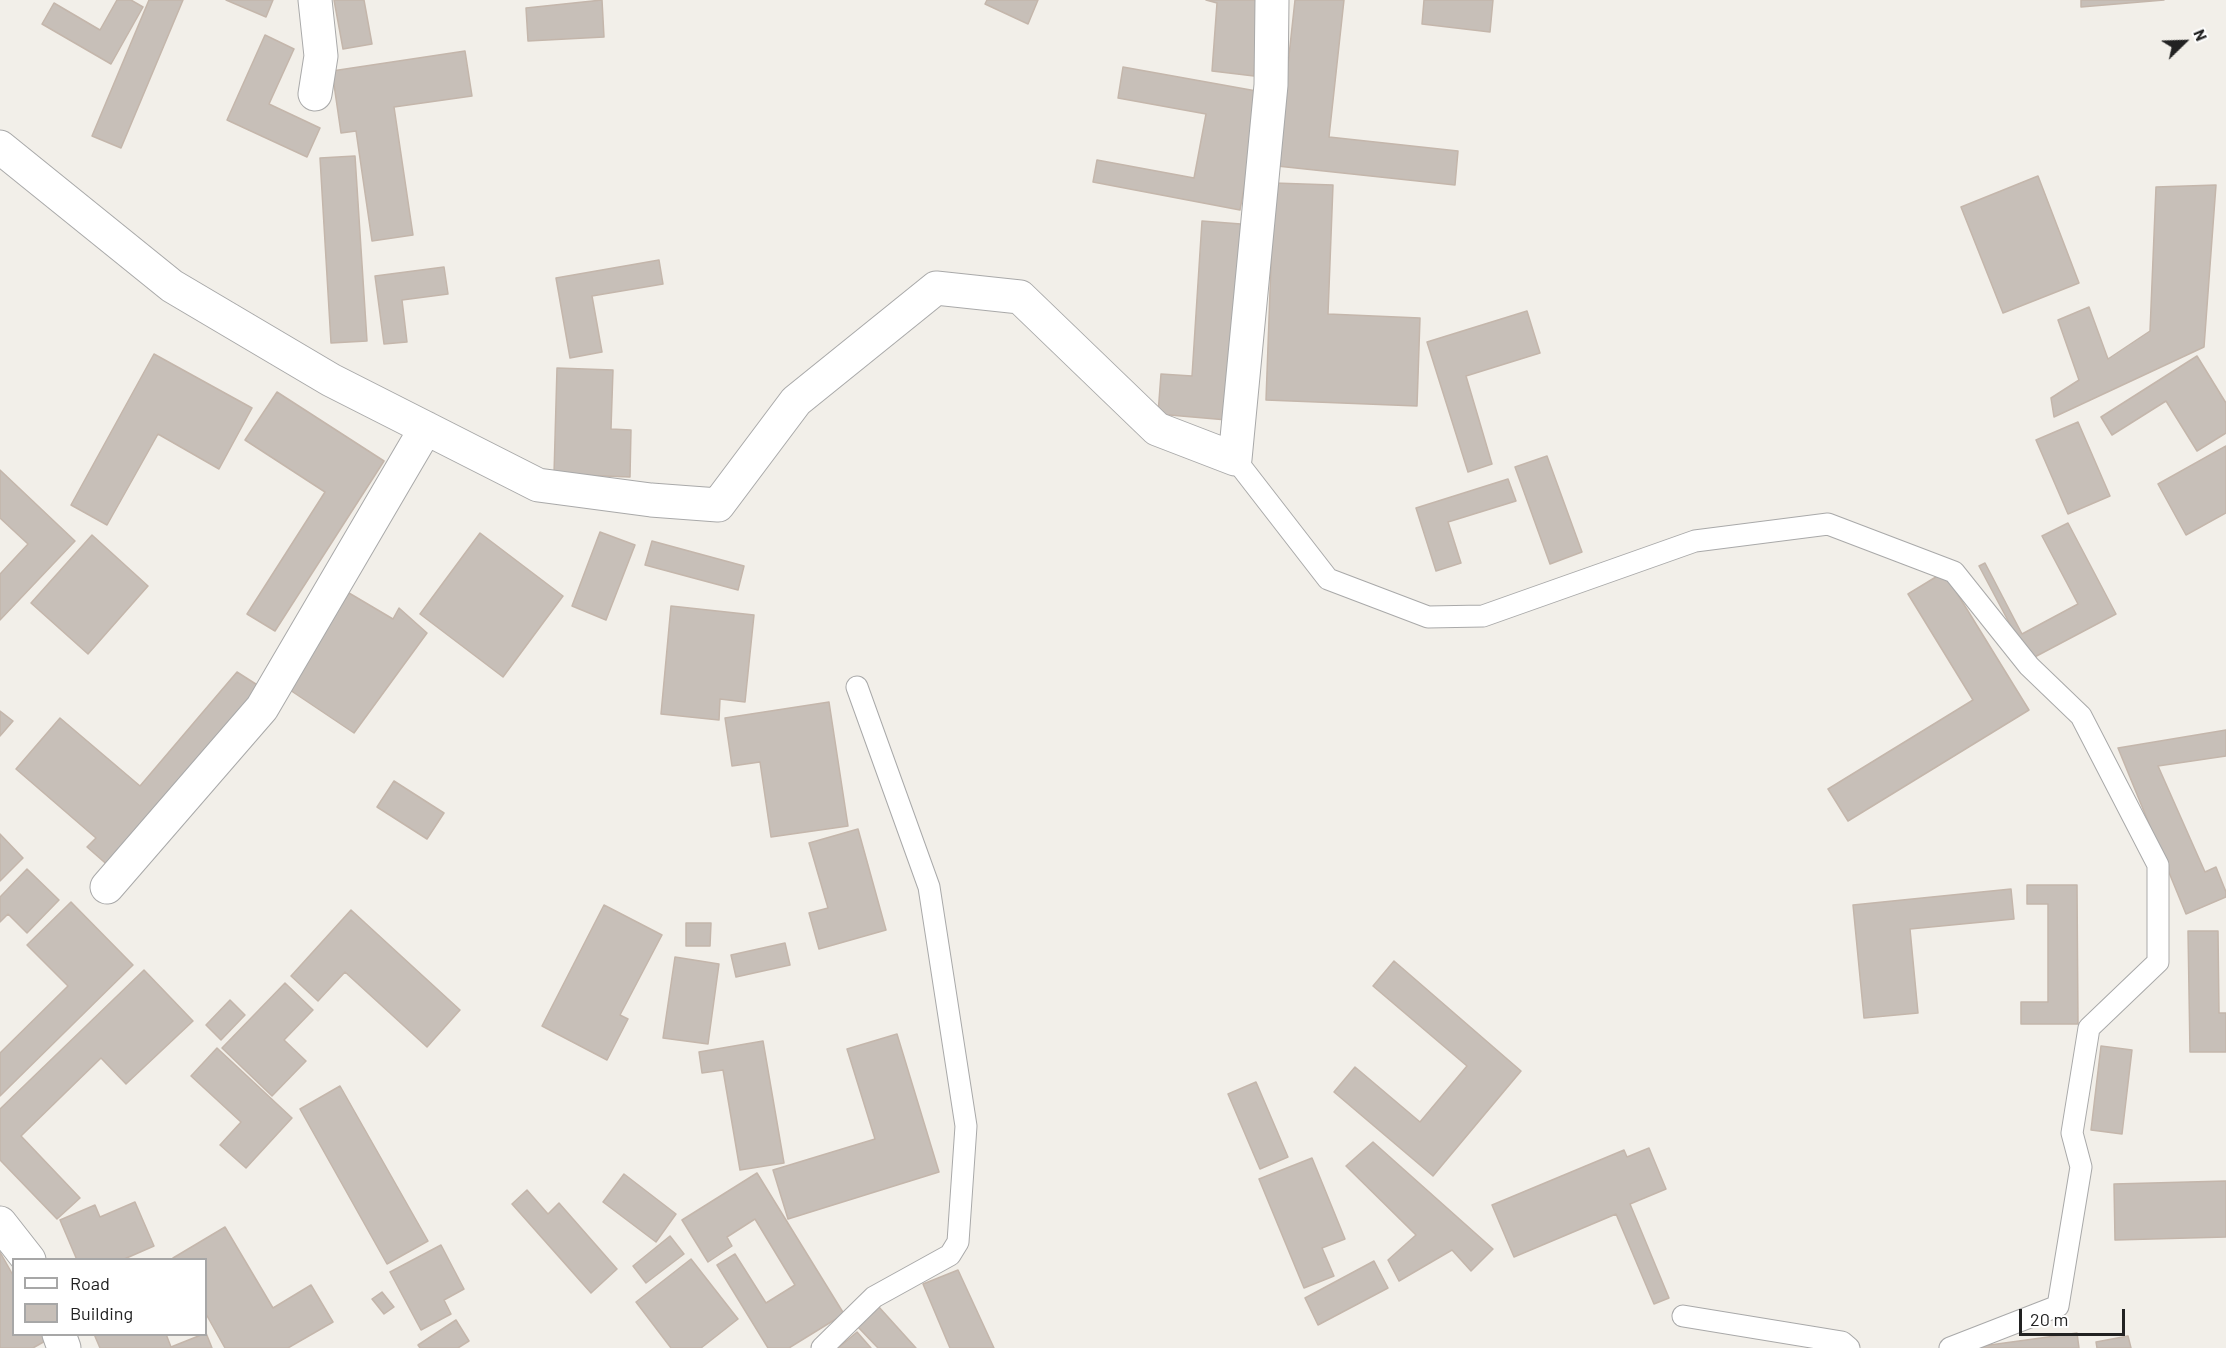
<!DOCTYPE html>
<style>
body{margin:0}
#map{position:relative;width:2226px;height:1348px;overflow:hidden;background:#f2efe9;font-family:Barlow,sans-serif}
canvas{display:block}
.legend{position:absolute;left:12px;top:1258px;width:195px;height:78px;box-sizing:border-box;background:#fff;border:2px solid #a7a7a7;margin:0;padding:8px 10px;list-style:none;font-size:18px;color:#222}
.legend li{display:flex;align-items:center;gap:12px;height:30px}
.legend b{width:30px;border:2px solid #a7a7a7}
.north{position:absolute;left:2154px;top:12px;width:60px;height:60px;-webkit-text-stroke:4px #fff;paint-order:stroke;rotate:67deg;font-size:16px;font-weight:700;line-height:24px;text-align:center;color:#222}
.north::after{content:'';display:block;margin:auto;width:21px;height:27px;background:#222;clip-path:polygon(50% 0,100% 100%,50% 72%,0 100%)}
.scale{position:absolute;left:2019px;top:1309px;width:106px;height:27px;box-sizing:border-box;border:3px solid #222;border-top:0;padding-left:8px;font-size:18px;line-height:21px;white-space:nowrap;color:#222;-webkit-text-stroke:4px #fff;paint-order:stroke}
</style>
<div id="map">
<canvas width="2226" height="1348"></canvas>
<ul class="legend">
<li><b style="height:8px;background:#fff"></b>Road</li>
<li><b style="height:16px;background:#c7bfb8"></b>Building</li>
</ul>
<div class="north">N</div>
<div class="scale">20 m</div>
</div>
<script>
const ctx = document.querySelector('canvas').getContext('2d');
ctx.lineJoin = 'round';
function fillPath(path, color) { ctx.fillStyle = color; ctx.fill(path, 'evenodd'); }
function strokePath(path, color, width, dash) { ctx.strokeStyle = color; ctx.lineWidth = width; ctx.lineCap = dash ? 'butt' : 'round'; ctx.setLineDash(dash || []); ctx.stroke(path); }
const building = new Path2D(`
 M117,0h14l12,7 -32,57 -69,-40 12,-21 46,27z
 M149,0h34l-62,148 -29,-12z
 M226,0h47l-7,17z
 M334,0h30l8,44 -29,5z
 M602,0l2,37 -76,4 -2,-33z
 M987,0h51l-10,24 -43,-20z
 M1206,0h52l-4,76 -42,-5 5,-68z
 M1295,0h49l-15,137 129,14 -3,34 -178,-19z
 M1424,0h69l-3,32 -68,-8z
 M2081,0h83l-83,7z
 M265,35l29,14 -25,55 51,24 -13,29 -80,-37z
 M465,51l7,45 -78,11 19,128 -41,6 -16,-110 -15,2 -9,-62z
 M1123,67l139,25 -22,118 -147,-28 4,-22 97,18 12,-64 -88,-16z
 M355,156l12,185 -36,2 -11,-185z
 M2038,176l41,107 -76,30 -42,-106z
 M1274,183l59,2 -5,129 92,4 -3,88 -151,-6z
 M2216,185l-12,162 -150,70 -3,-19 28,-18 -21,-60 31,-13 19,52 42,-28 6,-144z
 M1202,221l39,3 -14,196 -69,-6 3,-40 31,2z
 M659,260l4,24 -71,12 10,56 -32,6 -14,-80z
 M444,267l4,27 -46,6 5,42 -23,2 -9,-68z
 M1527,311l13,42 -74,23 26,88 -24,8 -41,-130z
 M154,354l98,54 -33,61 -61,-35 -51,91 -36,-20z
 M2197,356l29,47v30l-29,18 -31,-50 -54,34 -11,-18z
 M557,368l56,2 -2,59 20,1 -1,47 -76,-3z
 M277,392l107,69 -109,170 -28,-17 78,-122 -80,-52z
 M2078,422l32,74 -42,18 -32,-74z
 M2226,446v67l-40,22 -28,-51z
 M1547,456l35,96 -32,12 -35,-97z
 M0,470l75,71 -75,79v-46l28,-30 -28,-26z
 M1508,479l8,22 -68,21 13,41 -25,8 -20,-63z
 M2068,523l48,91 -87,46 -50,-94 6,-3 37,71 56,-30 -36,-68z
 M600,532l35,13 -29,75 -34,-14z
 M480,533l83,63 -60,81 -83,-63z
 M92,535l56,51 -60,68 -57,-51z
 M652,541l92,25 -6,24 -93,-25z
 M1944,572l85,138 -181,111 -20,-32 145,-89 -65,-106z
 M349,593l44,26 6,-11 28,25 -73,100 -70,-47z
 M671,606l83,9 -9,87 -25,-3 -1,21 -58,-6z
 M237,672l25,16 -151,180 -24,-21 9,-9 -80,-69 44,-51 80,68z
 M829,702l19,124 -77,11 -11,-75 -28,4 -7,-48z
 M0,711l13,10 -13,15z
 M2226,730v26l-68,10 47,106 11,-5 10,25v5l-40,17 -68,-166z
 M394,781l50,32 -17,26 -50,-32z
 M858,829l28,101 -67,19 -10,-36 19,-5 -19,-65z
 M0,834l23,24 -23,23z
 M27,869l32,31 -32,33 -19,-19 -8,8v-25z
 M2027,885h50l1,139h-57v-22h27v-98h-21z
 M2011,889l3,30 -104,10 8,84 -54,5 -11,-113z
 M71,902l62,63 -133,131v-43l68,-67 -41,-41z
 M604,905l58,30 -42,80 8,4 -21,41 -65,-34z
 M351,910l109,100 -33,37 -82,-75 -27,29 -27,-25z
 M686,923h25l-1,23h-24z
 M2188,931h30l1,82h7v39h-36z
 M785,943l5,22 -54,12 -5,-22z
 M675,957l44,7 -11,80 -45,-6z
 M1394,961l127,110 -88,105 -99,-84 21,-25 65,55 47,-56 -94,-80z
 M144,970l49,51 -67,63 -25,-26 -80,78 59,62 -23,21 -57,-59v-51z
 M285,983l28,27 -29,30 22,21 -34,35 -50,-48z
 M230,1000l15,15 -24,25 -15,-15z
 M897,1034l42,138 -151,47 -15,-49 102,-31 -28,-90z
 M763,1041l21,122 -44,7 -17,-100 -21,3 -3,-21z
 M2101,1046l31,4 -10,84 -31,-4z
 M217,1048l75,70 -46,50 -26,-23 21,-23 -50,-46z
 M1256,1082l32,75 -28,12 -32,-75z
 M340,1086l88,155 -41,23 -87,-155z
 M1373,1142l120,107 -22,22 -19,-21 -53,31 -11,-21 28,-25 -70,-69z
 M1649,1148l17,41 -36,15 39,94 -15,6 -38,-90 -102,43 -22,-52 132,-55 3,7z
 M1312,1158l33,81 -23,9 12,28 -30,12 -45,-109z
 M757,1173l87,141 -55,34h-21l-51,-83 18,-11 31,49 29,-18 -40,-66 -28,18 5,9 -24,16 -26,-42z
 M624,1174l52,40 -20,28 -53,-40z
 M2226,1181v56l-111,3 -1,-56z
 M527,1190l21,24 11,-11 58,66 -26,24 -79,-89z
 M135,1202l19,44 -32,14h-45l-17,-40 35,-15 5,12z
 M225,1227l48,81 38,-23 22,37 -45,26h-63l-19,-34v-54h-32l-1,-2z
 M670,1236l14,18 -38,29 -13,-17z
 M441,1245l23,44 -20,11 7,14 -30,16 -31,-58z
 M0,1252l14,25v57h30l3,6 -14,8h-33z
 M691,1259l47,60 -37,29h-30l-35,-46z
 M1374,1261l14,27 -70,37 -13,-27z
 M958,1270l36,78h-44l-27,-64z
 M382,1292l12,15 -10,7 -12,-15z
 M878,1306l38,42h-38l-22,-23z
 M456,1320l13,21 -11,7h-38l-2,-3z
 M857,1332l14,16h-33z
 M206,1333l6,15h-112l-6,-14h72l5,13z
 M2077,1333l2,15h-111z
 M2128,1336l3,12h-34l-1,-6z`);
fillPath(building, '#c7bfb8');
strokePath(building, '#c4b6ab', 1.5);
const lane = new Path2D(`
 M1235,459l93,120 100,38 55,-1 212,-75 133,-17 126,48 75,94 52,50 77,149v97l-69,66 -17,105 9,34 -23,139 -108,42
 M1683,1316l159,26 7,6
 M822,1348l52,-51 76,-42 8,-13 8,-116 -37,-239 -72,-200`);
const street = new Path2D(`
 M315,94l6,-38 -6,-56
 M0,147l172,139 159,94 207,105 113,15 67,5 78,-104 140,-113 84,9 137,132 78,30 36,-374 1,-85
 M107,887l155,-179 164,-280
 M0,1223l29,37
 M59,1334l5,14`);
strokePath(lane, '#a9a9a9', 23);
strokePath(street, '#a9a9a9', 35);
strokePath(lane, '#fff', 21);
strokePath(street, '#fff', 33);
</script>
